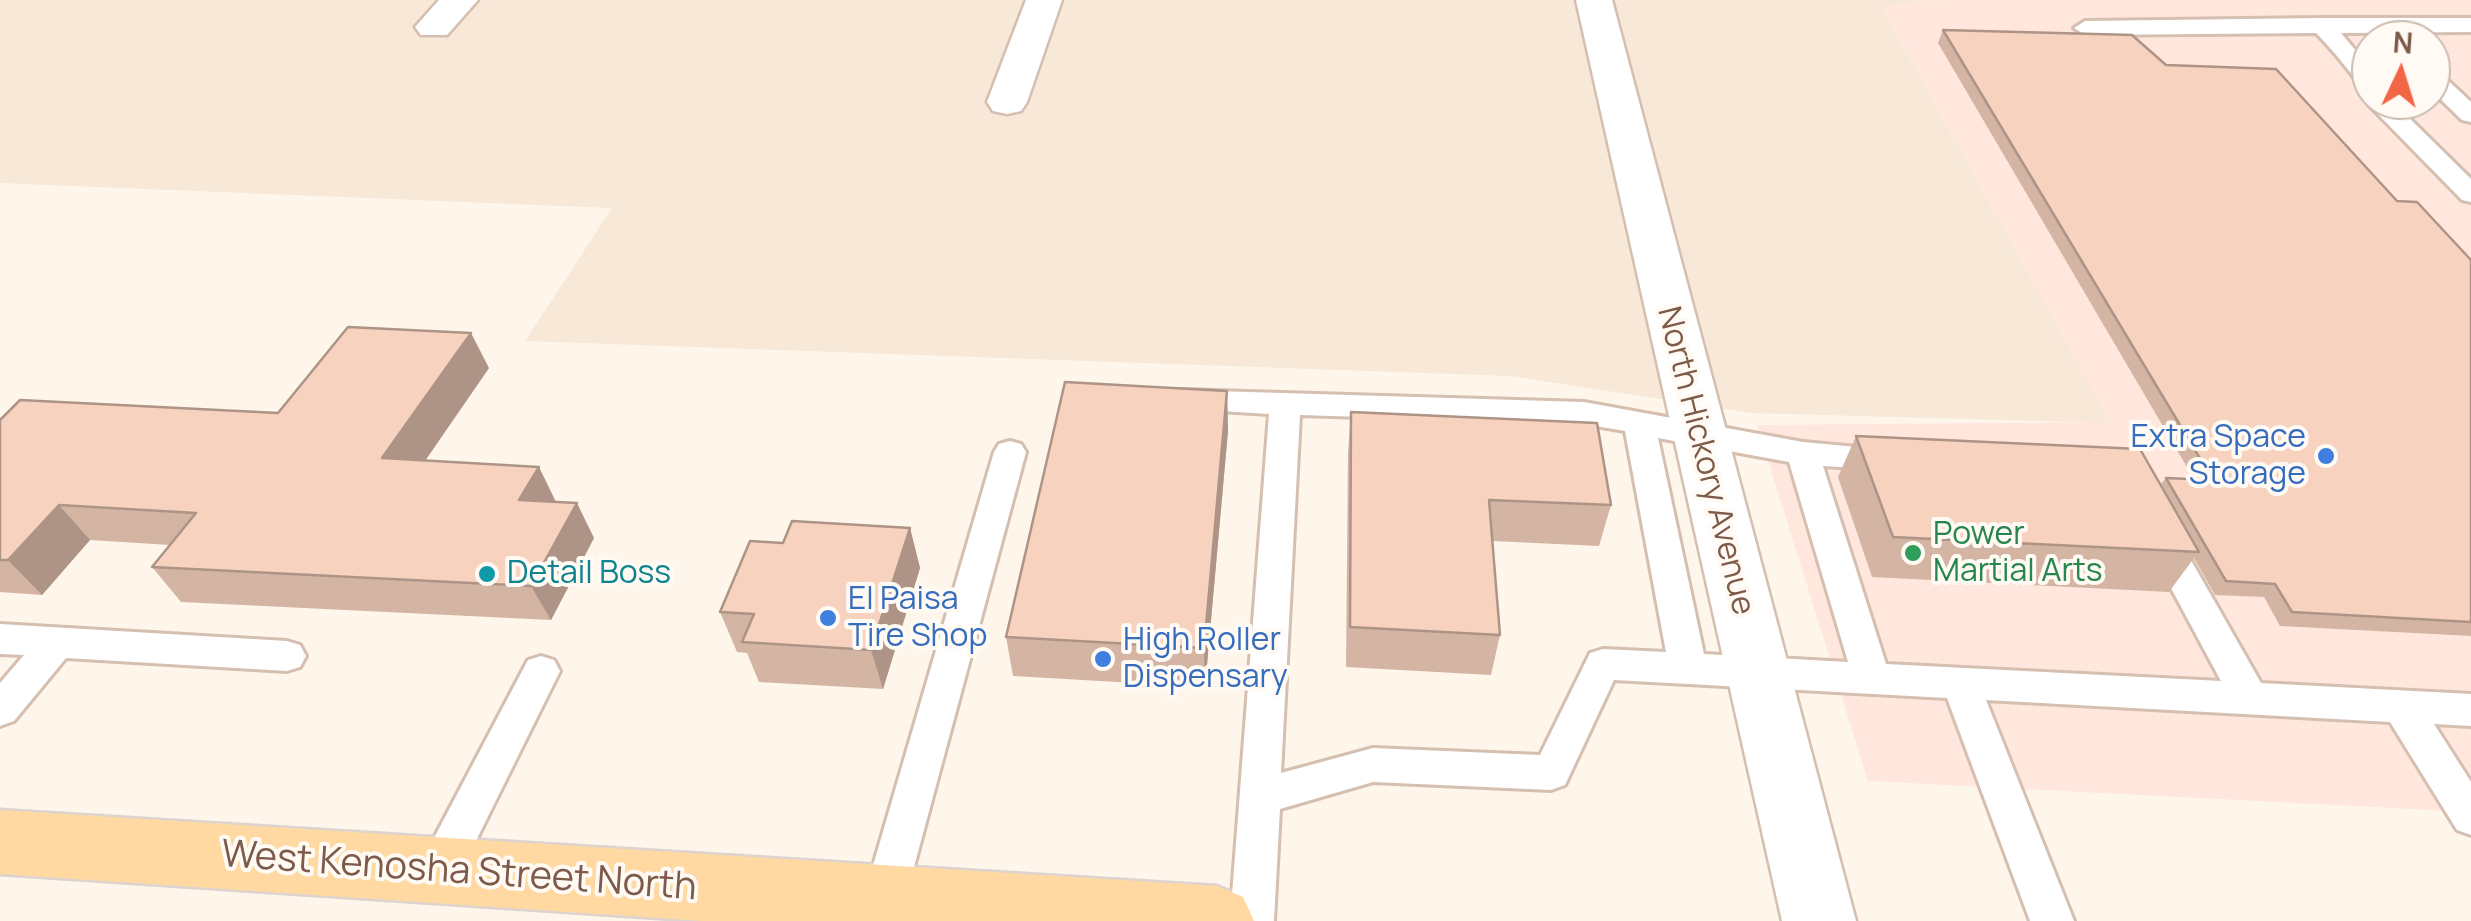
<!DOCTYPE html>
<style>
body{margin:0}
#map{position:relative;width:2471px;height:921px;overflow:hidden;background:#fef6ea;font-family:Manrope,sans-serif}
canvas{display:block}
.north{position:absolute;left:2351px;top:20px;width:100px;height:100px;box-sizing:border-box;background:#fffaf3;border:2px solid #cbbaaf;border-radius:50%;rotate:4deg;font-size:28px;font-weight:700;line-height:40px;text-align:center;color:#7d5a49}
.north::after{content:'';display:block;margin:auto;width:35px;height:45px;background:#f36645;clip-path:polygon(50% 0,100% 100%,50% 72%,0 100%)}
</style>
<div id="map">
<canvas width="2471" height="921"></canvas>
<div class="north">N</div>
</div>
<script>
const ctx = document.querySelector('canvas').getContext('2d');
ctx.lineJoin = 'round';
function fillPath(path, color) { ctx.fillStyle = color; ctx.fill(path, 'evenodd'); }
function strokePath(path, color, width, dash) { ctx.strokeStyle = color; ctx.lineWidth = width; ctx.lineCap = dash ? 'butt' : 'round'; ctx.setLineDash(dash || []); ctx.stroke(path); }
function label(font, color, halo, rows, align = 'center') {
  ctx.font = font + ' Manrope,sans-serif'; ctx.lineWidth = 8; ctx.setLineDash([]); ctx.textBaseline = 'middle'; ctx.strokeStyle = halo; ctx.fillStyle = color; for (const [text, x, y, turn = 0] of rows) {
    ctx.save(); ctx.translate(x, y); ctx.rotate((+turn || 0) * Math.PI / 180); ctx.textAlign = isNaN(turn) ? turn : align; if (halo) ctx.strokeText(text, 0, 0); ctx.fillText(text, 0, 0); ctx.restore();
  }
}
fillPath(new Path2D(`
 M0,0h1939l-57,7 229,416 -359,-10 -242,-37 -985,-35 87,-133 -612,-25z`), '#f7e8d8');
fillPath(new Path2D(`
 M1939,0h532v812l-603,-31 -111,-356 353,-3 -228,-416zM2371,40h60v60h-60z`), '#ffe7de');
const service = new Path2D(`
 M2321,18h150v14l-130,1 30,36v31h20l80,79v23l-9,-2 -93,-95c-7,-22 -33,-51 -53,-72l-231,2 -11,-7 11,-7z
 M2431,70l8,2 32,30v20l-9,-2 -31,-30z
 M1182,390l402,12 219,40 97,9 5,8 -5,8 -11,3 -66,-4 63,198 335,17 -78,-145 5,-9 12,-4 12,4 89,156 210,11v32l-37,-2 37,58v53l-14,-5 -67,-108 -404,-22 88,221h-44l-83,-223 -333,-18 -49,105 -14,5 -178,-8 -93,27 -6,112h-44l39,-507 -98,-6 -5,-7 5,-7zM1300,415l284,9 41,7 41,221 -63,-3 -13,4 -50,102 -167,-7 -92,25zM1658,438l131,24 59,200 -144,-8z
 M1010,441l11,3 5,8 -121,448 -6,14 -15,6 -15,-6 -6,-14 131,-448 5,-8z
 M0,624l287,17 13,4 6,11 -6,11 -13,4 -221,-13 -52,63 -14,5v-43l24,-28 -24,-1z
 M541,656l13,4 6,11 -106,214 -15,5 -15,-5 -6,-14 6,-14 104,-197z`);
const minor = new Path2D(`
 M439,0h39l-31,35h-26l-6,-8z
 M1026,0h36l-35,102 -6,9 -14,3 -14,-3 -6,-9z
 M1576,0h36l244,921h-74z`);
const primary = new Path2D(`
 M0,810l1217,76 26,11 11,24h-551l-703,-47z`);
strokePath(service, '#d5bfb0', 6);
strokePath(minor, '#d5bfb0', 5);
strokePath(primary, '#ddd4d0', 5);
fillPath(service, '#fff');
fillPath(minor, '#fff');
fillPath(primary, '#ffd9a1');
fillPath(new Path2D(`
 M1943,30l223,35 231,136 74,59v376l-191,-10 -16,-29 -49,-2 -21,-37 -25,34 -297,-15 -34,-100 18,-41 304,49 6,-7 28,1 -256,-436z
 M489,368l-64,92 131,42 38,36 -43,82 -370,-18 -29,-35 18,-22 -80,-5 -48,55 -42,-3v-172l278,-7z
 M1227,391l1,40 -23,256 -192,-11 -7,-39z
 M1351,412l260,93 -12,41 -107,-5 8,94 -9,40 -145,-8 2,-214z
 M910,528l10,40 -37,121 -124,-7 -12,-29 -10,-1 -17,-40 63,-69z`), '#d4b5a4');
fillPath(new Path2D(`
 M471,333l18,35 -86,125 -21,-35z
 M1227,391l1,40 -23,256 -1,-39z
 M539,467l17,35 -37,-2z
 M577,503l17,35 -43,82 -20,-34z
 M59,505l31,35 -48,55 -34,-35z
 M910,528l10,40 -37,121 -12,-39z`), '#ad9486');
const building = new Path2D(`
 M1943,30l189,5 34,30 110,4 121,132 20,1 54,58v362l-179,-10 -17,-28 -49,-3 -60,-103 47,2z
 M348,327l123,6 -89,125 157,9 -20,33 58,3 -46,83 -379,-19 44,-54 -137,-8 -51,55h-8v-140l20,-20 258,13z
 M1065,382l162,9 -23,257 -198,-11z
 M1351,412l246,11 14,82 -122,-5 11,135 -150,-8z
 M1856,436l284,13 59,103 -306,-15z
 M792,521l118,7 -39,122 -129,-8 12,-28 -34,-2 30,-71 33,2z`);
fillPath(building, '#f7d3bf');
strokePath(building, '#ad9486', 2.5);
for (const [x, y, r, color] of [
 [2326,456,10,"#3f7fe0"],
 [1913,553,10,"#2e9e5b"],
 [487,574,10,"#0f9aa8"],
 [828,618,10,"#3f7fe0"],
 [1103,659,10,"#3f7fe0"]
]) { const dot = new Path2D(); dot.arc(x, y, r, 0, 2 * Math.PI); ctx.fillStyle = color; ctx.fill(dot); strokePath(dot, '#fffaf3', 4); }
label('32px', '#366cbe', '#fffaf3', [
 ["Extra Space",2306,438,"right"],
 ["Storage",2306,475,"right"],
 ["El Paisa",848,600],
 ["Tire Shop",848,637],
 ["High Roller",1123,641],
 ["Dispensary",1123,678]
], 'left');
label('32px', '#7d5a49', '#fffaf3', [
 ["North Hickory Avenue",1705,461,76]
]);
label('32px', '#27864d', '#fffaf3', [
 ["Power",1933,535],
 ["Martial Arts",1933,572]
], 'left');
label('32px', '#0d838f', '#fffaf3', [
 ["Detail Boss",507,574]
], 'left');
label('38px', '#7d5a49', '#fffaf3', [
 ["West Kenosha Street North",459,872,4]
]);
</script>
